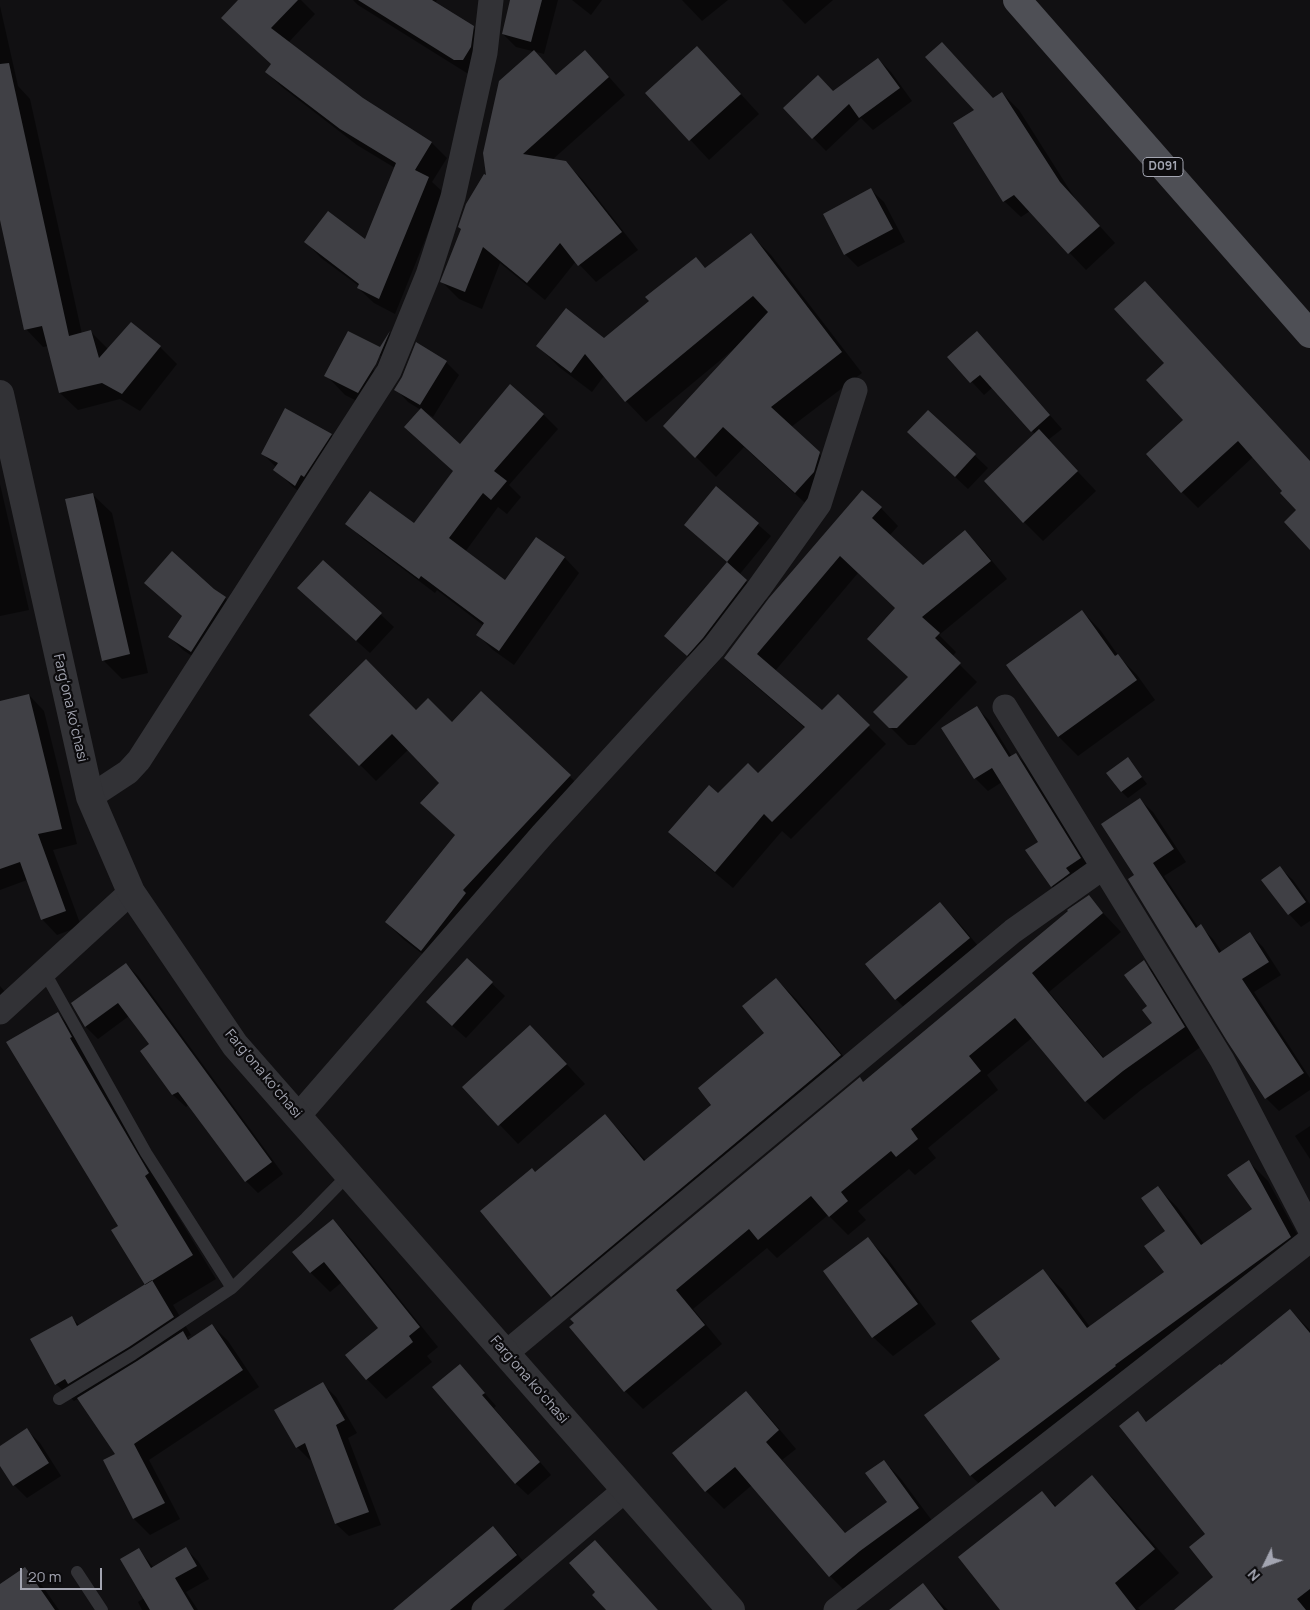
<!DOCTYPE html>
<meta charset="utf-8">
<style>
body{margin:0}
#map{position:relative;width:1310px;height:1610px;overflow:hidden;background:#111012;font-family:Manrope,sans-serif}
canvas{display:block}
.north{position:absolute;left:1240px;top:1540px;width:50px;height:50px;-webkit-text-stroke:4px #0c0b0d;paint-order:stroke;rotate:228deg;font-size:14px;font-weight:700;line-height:20px;text-align:center;color:#a3a5b1}
.north::after{content:'';display:block;margin:auto;width:18px;height:22px;background:#a3a5b1;clip-path:polygon(50% 0,100% 100%,50% 72%,0 100%)}
.scale{position:absolute;left:20px;top:1568px;width:82px;height:22px;box-sizing:border-box;border:2px solid #a3a5b1;border-top:0;padding-left:6px;font-size:15px;line-height:18px;white-space:nowrap;color:#a3a5b1;-webkit-text-stroke:4px #0c0b0d;paint-order:stroke}
</style>
<div id="map">
<canvas width="1310" height="1610"></canvas>
<div class="north">N</div>
<div class="scale">20 m</div>
</div>
<script>
const ctx = document.querySelector('canvas').getContext('2d');
ctx.lineJoin = 'round';
function fillPath(path, color) { ctx.fillStyle = color; ctx.fill(path, 'evenodd'); }
function strokePath(path, color, width, dash) { ctx.strokeStyle = color; ctx.lineWidth = width; ctx.lineCap = dash ? 'butt' : 'round'; ctx.setLineDash(dash || []); ctx.stroke(path); }
function label(font, color, halo, rows, align = 'center') {
  ctx.font = font + ' Manrope,sans-serif'; ctx.lineWidth = 4.5; ctx.setLineDash([]); ctx.textBaseline = 'middle'; ctx.strokeStyle = halo; ctx.fillStyle = color; for (const [text, x, y, turn = 0] of rows) {
    ctx.save(); ctx.translate(x, y); ctx.rotate((+turn || 0) * Math.PI / 180); ctx.textAlign = isNaN(turn) ? turn : align; if (halo) ctx.strokeText(text, 0, 0); ctx.fillText(text, 0, 0); ctx.restore();
  }
}
fillPath(new Path2D(`
 M240,0h61l14,14 -27,29 74,56 70,44 15,15 -15,24 12,11 -49,121 -21,-11 -16,-15 1,-2 -38,-28 -15,-16 60,-1 29,-73 -38,-23 -75,-58 -16,-15 6,-8z
 M353,0h84l-2,3 38,24 15,15 -18,33 -112,-70z
 M512,0h46l-14,54 -28,-7 -13,-13z
 M572,0h30l-11,15z
 M682,0h46l-26,21z
 M782,0h51l-28,24z
 M0,6l18,80 12,13 52,235 9,-2 17,17 52,-2 17,17 -37,47 -20,-12 -42,11 -18,-17 -12,-47 -5,1 -17,-18 -26,-115z
 M878,59l13,13 21,29 -39,29 -12,-12 -35,33 -42,-43 49,-16z
 M958,60l36,39 8,-6 17,17 57,90 39,43 -29,27 -56,-59 -9,6 -17,-16z
 M716,67l43,47 -50,46 -62,-67z
 M551,69l6,7 45,-7 23,26 -73,65 13,2 18,18 55,70 -42,32 -20,-21 -31,39 -45,-37 -18,46 -23,-10 -17,-17 45,-105z
 M871,190l13,12 21,40 -47,25 -13,-13z
 M751,235l20,20 91,118 -71,54 49,47 -24,39 -72,-66 -28,30 -51,-51 71,-77 -1,-1 -89,74 -20,-21 -22,-25 -12,16 -33,-25 -21,-21 66,-6 47,-39 45,-43 10,11z
 M390,333l18,19 -31,59 -32,-16 -19,-20 55,-26zM378,356h3l-6,15 -2,-1z
 M989,346l73,83 -14,11 48,51 -53,50 -19,-19 11,-88 -42,-47 -9,8 -35,-38z
 M446,362l13,13 -26,42 -8,-5 35,33 83,-31 15,15 -49,56 12,12 -14,17 -9,-7 -33,45 40,30 31,-44 29,20 14,15 -65,92 -21,-15 -15,-15 6,-9 -47,-36 -2,3 -73,-55 -15,-15 67,2 40,-53 -48,-45 15,-17 -13,-8 -12,-13z
 M928,411l60,57 -20,21 -47,-44z
 M1185,420l125,41v87l-12,-38 -14,-19 -31,-34 -55,51 -16,-16z
 M331,435l18,17 -36,50 -20,-15 -18,-18 1,-2 -13,-13z
 M0,484l29,126 -29,6z
 M716,488l55,48 -32,39 27,25 -44,57 -15,17 -42,-38 63,-73 -42,-38z
 M92,494l20,19 36,160 -26,6 -19,-19z
 M881,508l17,18 -8,9 33,31 42,-34 18,18 24,29 -68,56 17,17 -4,5 25,25 -62,63h-7l-33,-33 34,-34 -41,-39 28,-30 -38,-36 -83,98 47,40 16,-15 48,48 -95,95 -9,-8 -49,57 -45,-38 -18,-18 48,-38 40,-19 47,-47 -62,-53 -18,-17z
 M323,561l71,66 -24,26 -58,-52z
 M146,583l67,7 12,8 13,13 -34,53 -21,-14 -13,-13 13,-20z
 M1082,611l19,20 19,27 17,17 18,25 -77,56 -19,-19 -52,-71z
 M481,693l105,99 -148,174 -35,-27 -17,-17 70,-87 -15,-52 -32,-34 -33,32 -65,-66 105,-4 36,13z
 M29,695l15,16 33,133 -24,6 28,76 -24,9 -15,-16 -15,-39 -27,10v-188z
 M977,708l12,12 23,37 4,-3 13,13 64,104 -28,27 -13,-12 -12,-44 -38,-60 -14,9 -13,-13z
 M1128,759l19,25 -19,14 -6,-6z
 M1140,800l13,12 33,50 -22,14 34,51 2,-1 13,13 9,13 28,-18 13,13 18,28 -27,17 56,86v12l-31,21 -13,-13 -130,-222z
 M1280,868l13,12 17,24v17l-9,6 -12,-13z
 M1088,897l33,35 -72,60 55,66 49,-35 -4,-16 -5,-45 18,18 40,66 -61,44 -37,30 -18,-19 -53,-64 -46,38 11,15 -70,58 8,10 -21,17 -6,-6 -51,42 8,9 -18,15 -20,-20 -51,43 -10,-10 -74,61 29,35 -79,65 -18,-18 -54,-64z
 M940,904l19,19 29,35 -73,61 -19,-20 -29,-35z
 M467,960l38,36 -39,42 -26,-23z
 M126,964l12,12 145,198 -25,19 -12,-12 -57,-77 -3,3 -13,-12 -31,-44 8,-6 -21,-29 -31,23 -12,-12 -13,-24z
 M776,979l20,20 63,76 -288,240 -19,-19 -16,-122 69,-58 19,19 22,26 67,-56 53,-72z
 M0,986l12,14 -12,10z
 M57,1013l24,24 91,160 -4,3 48,79 -43,26 18,30 -4,2 3,3 22,-15 16,16 31,46 -110,73 31,59 -30,16 -16,-16 -29,-58 12,-7 -38,-56 -5,3 -18,-17 16,-66 8,8 67,-41 -27,-59z
 M550,1046l35,38 -67,60 -54,-57z
 M1310,1126v33l-15,-23z
 M1249,1162l19,19 41,75 -319,238 -20,-19 31,-116 42,-88 20,19 27,37 76,-54v-42l-8,-43 19,19 27,37 50,-35z
 M333,1220l19,20 86,107 -11,9 5,6 -46,37 -19,-20 -20,-24 33,-27 -38,-46 -12,10 -19,-19 -17,-21z
 M868,1239l19,19 49,66 -43,32 -20,-19z
 M1290,1310l20,20v280h-134l39,-33 -8,-42 -69,-122 9,9 74,-55z
 M460,1365l36,41 -2,2 57,67 -23,20 -13,-12z
 M323,1384l13,13 21,36 -9,5 33,87 -32,11 -13,-12 -24,-65 -2,1 -13,-13 -21,-37z
 M746,1393l18,18 32,38 -14,11 64,74 43,-32 -5,-41 17,18 35,47 -88,68 -18,-18 -78,-91 -28,24 -18,-18 -32,-38z
 M27,1430l13,13 21,33 -34,22 -13,-13 -14,-22v-16z
 M1092,1477l24,24 63,72 -41,35 2,2h-138l40,-118 15,15z
 M493,1528l17,17 23,28 -46,37h-92z
 M595,1541l18,19 45,50h-51l-10,-18z
 M186,1549l12,12 11,18 -23,13 12,18h-56l-4,-8 6,-4 -5,-48 15,18z
 M25,1569l18,18 16,23h-59v-24z
 M923,1585l25,25h-57z`), '#0007');
fillPath(new Path2D(`
 M238,0h60l-27,28 92,70 69,44 -17,28 14,7 -50,122 -22,-11 2,-4 -55,-42 24,-31 37,28 31,-76 -56,-34 -75,-57 6,-8 -50,-46z
 M358,0h74l42,26 -3,21 -8,13h-9z
 M510,0h32l-11,42 -29,-8z
 M942,42l51,56 9,-6 58,90 40,44 -32,28 -54,-59 -11,7 -50,-79 21,-13 -49,-53z
 M697,46l44,48 -52,47 -44,-48z
 M534,50l22,25 29,-25 24,27 -86,77 43,7 56,71 -44,34 -18,-23 -33,40 -44,-36 -18,45 -25,-10 21,-53 -3,-2 8,-23 18,-30 2,1 -3,-22 16,-72z
 M878,58l22,30 -41,30 -10,-14 -37,35 -29,-31 35,-33 15,16z
 M9,63l60,273 22,-6 8,28 32,-36 30,24 -39,48 -20,-11 -43,10 -17,-67 -18,4 -24,-110v-156z
 M871,188l22,41 -49,26 -21,-41z
 M751,233l91,119 -71,55 49,45 -6,20 -19,21 -72,-66 -28,31 -32,-32 105,-114 -15,-16 -128,106 -40,-48 -14,19 -35,-27 30,-38 38,30 45,-37 -4,-4 51,-40 9,11z
 M1145,281l165,180v89l-26,-28 12,-12 -16,-17 2,-2 -44,-50 -57,52 -35,-39 37,-34 -37,-40 18,-17 -50,-54z
 M348,331l32,16 10,-16 -14,33 -18,29 -34,-17z
 M977,331l73,84 -19,17 -51,-57 -10,8 -23,-26z
 M416,342l31,19 -27,44 -26,-15 8,-13z
 M510,384l34,30 -50,57 13,10 -16,19 -8,-7 -34,45 56,42 31,-43 29,20 -66,94 -23,-16 8,-12 -63,-47 -2,3 -74,-55 25,-33 44,32 39,-52 -49,-44 17,-19 39,36z
 M285,408l47,26 -28,43 -3,-2 -6,11 -22,-16 5,-7 -17,-9z
 M928,410l48,44 -21,23 -48,-45z
 M1039,429l39,42 -55,52 -39,-42z
 M716,486l43,37 -32,39 -43,-37z
 M862,490l20,17 -10,11 51,47 42,-35 26,31 -69,56 18,16 -5,5 26,25 -64,65h-8l-16,-16 35,-35 -41,-38 28,-31 -55,-52 -83,98 65,56 16,-16 32,31 -98,97 -8,-8 -49,58 -47,-40 41,-47 9,8 30,-30 10,10 47,-46 -81,-69 45,-60z
 M93,493l37,161 -28,7 -37,-162z
 M172,551l42,38 12,8 -35,55 -23,-15 14,-21 -38,-33z
 M323,560l59,53 -26,28 -59,-53z
 M727,562l20,18 -44,58 -16,18 -23,-20z
 M1082,610l33,46 3,-2 19,26 -79,57 -52,-72z
 M366,659l50,51 12,-12 24,24 29,-31 90,84 -108,115 3,3 -45,58 -36,-29 70,-87 -35,-32 19,-20 -47,-49 -33,32 -50,-51z
 M29,694l33,135 -24,5 28,77 -25,9 -21,-58 -20,7v-168z
 M977,706l32,51 7,-4 65,105 -15,10 4,5 -19,14 -26,-37 13,-8 -46,-74 -18,11 -33,-51z
 M1128,757l14,20 -21,15 -15,-19z
 M1140,798l34,51 -21,14 43,65 5,-4 18,29 31,-21 19,30 -27,17 62,94 -39,26 -38,-58 -99,-162 6,-4 -33,-51z
 M1280,866l26,36 -18,13 -27,-35z
 M1089,895l14,18 -71,60 71,85 49,-35 -10,-13 5,-4 -23,-31 20,-15 41,67 -62,44 -38,31 -70,-84 -46,38 12,15 -70,58 7,10 -22,18 -5,-6 -50,41 7,9 -19,16 -18,-21 -53,44 -9,-11 -73,61 29,35 -81,67 -55,-65 5,-4 -4,-4 290,-242 3,5 205,-171 -1,-1z
 M940,902l30,36 -75,62 -30,-36z
 M467,958l26,24 -41,44 -26,-24z
 M126,963l146,199 -27,20 -67,-90 -6,3 -32,-44 9,-7 -31,-41 -33,24 -14,-24z
 M776,978l65,77 -290,242 -71,-86 52,-43 3,4 70,-58 39,47 67,-56 -13,-17 66,-55 -22,-27z
 M58,1012l14,25 -2,1 79,135 -4,3 48,79 -48,30 -34,-55 7,-4 -112,-184z
 M530,1025l37,39 -69,62 -36,-39z
 M1249,1160l42,77 -176,128 1,1 -146,110 -46,-61 76,-56 -29,-38 72,-52 44,59 77,-56 -20,-26 21,-15 -24,-33 17,-12 43,59 51,-36 -25,-34z
 M333,1219l87,108 -11,9 4,6 -47,38 -21,-25 33,-27 -54,-66 -14,11 -18,-21z
 M868,1237l50,67 -46,34 -49,-67z
 M152,1280l22,37 -45,30 -61,37 -3,-5 -10,6 -25,-46 42,-23 5,10z
 M1290,1309l20,24v256l-13,10 9,11h-132l39,-33 -24,-30 16,-13 -86,-108 19,-15 8,11 74,-58 1,1z
 M212,1324l31,46 -109,74 31,59 -32,16 -30,-59 12,-6 -38,-56 60,-37 46,-30 5,9z
 M460,1364l25,29 -3,2 58,67 -25,22 -83,-97z
 M323,1382l22,38 -9,5 33,87 -34,12 -30,-81 -9,5 -22,-38z
 M746,1391l33,39 -13,12 79,91 42,-31 -22,-29 19,-13 35,48 -59,43 -31,26 -94,-110 -30,25 -33,-39z
 M27,1428l22,35 -36,23 -13,-20v-20z
 M1092,1475l63,74 -40,34 21,27h-136l-42,-53 84,-66 13,16z
 M493,1526l24,29 -67,55h-57z
 M595,1540l63,70h-52l-14,-15 3,-3 -26,-29z
 M186,1547l11,19 -22,12 19,32h-44l-30,-51 19,-11 12,20z
 M25,1567l30,43h-55v-26z
 M923,1583l21,27h-55z`), '#404045');
strokePath(new Path2D(`
 M44,971l102,182 86,135
 M59,1399l74,-45 99,-66 74,-70 43,-44
 M77,1572l25,38`), '#323236', 12);
strokePath(new Path2D(`
 M1005,707l217,353 88,169
 M90,797l38,-25 11,-12 250,-389 39,-96 25,-78 32,-144 6,-53
 M0,1012l131,-120
 M298,1116l244,-281 172,-188 45,-59 60,-84 36,-114
 M506,1353l507,-422 89,-63
 M484,1610l141,-120
 M836,1610l474,-370`), '#323236', 25);
strokePath(new Path2D(`
 M0,394l90,403 41,95 104,153 496,565`), '#323236', 28);
strokePath(new Path2D(`
 M1017,0l293,334`), '#4e4f55', 28);
for (const [x, y, w] of [
 [1163,167,40]
]) { const box = new Path2D(); box.roundRect(x - w / 2, y - 9.5, w, 19, 4); ctx.fillStyle = '#0c0b0d'; ctx.fill(box); strokePath(box, '#a3a5b1', 1); }
label('bold 12px', '#a3a5b1', null, [
 ["D091",1163,167]
]);
label('14px', '#a3a5b1', '#0c0b0d', [
 ["Fargʻona koʻchasi",70,708,77],
 ["Fargʻona koʻchasi",263,1074,50],
 ["Fargʻona koʻchasi",529,1380,49]
]);
</script>
